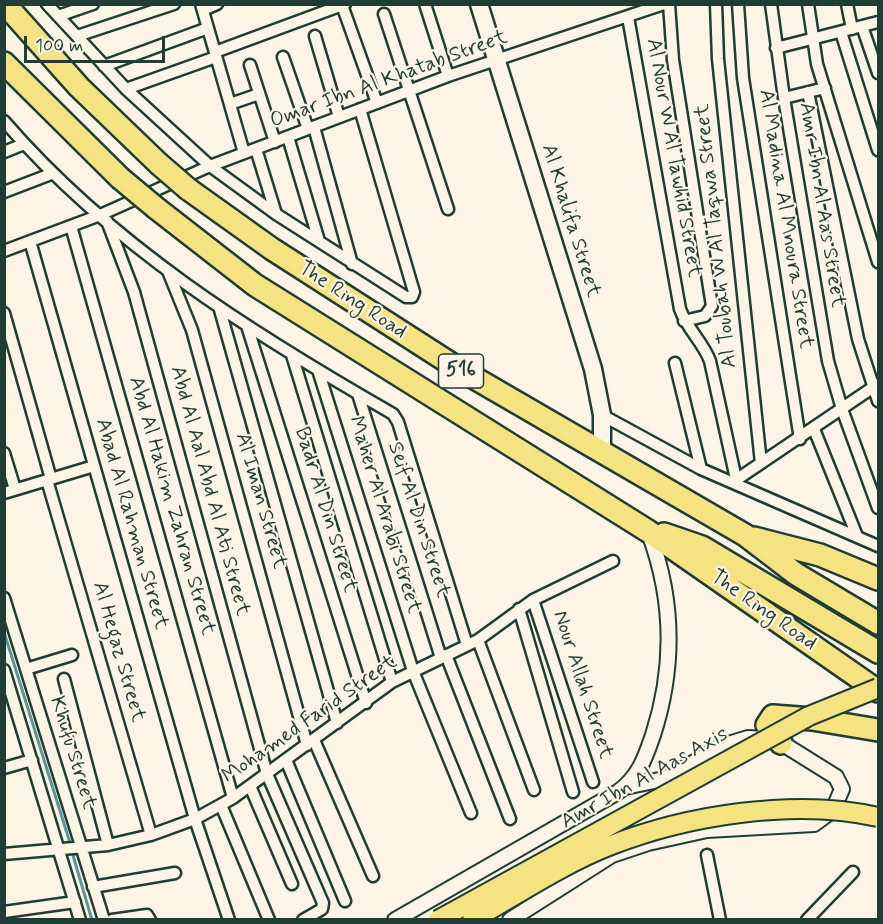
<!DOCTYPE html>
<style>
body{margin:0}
#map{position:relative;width:883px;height:924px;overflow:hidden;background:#fcf5e5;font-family:Mynerve,sans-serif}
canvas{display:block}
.frame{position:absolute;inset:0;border:6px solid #1f3d34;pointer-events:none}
.scale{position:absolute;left:24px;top:36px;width:141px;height:27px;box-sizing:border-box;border:3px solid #1f3d34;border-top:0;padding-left:8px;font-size:18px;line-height:21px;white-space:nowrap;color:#1f3d34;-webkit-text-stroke:4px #fcf5e5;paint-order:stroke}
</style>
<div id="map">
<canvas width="883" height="924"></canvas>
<div class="frame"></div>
<div class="scale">100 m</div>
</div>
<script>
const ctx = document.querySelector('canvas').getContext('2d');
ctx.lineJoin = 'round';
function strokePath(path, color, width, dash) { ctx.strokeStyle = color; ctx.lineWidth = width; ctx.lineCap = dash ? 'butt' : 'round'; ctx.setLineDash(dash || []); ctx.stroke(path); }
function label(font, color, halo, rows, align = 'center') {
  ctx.font = font + ' Mynerve,sans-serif'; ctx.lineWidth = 4.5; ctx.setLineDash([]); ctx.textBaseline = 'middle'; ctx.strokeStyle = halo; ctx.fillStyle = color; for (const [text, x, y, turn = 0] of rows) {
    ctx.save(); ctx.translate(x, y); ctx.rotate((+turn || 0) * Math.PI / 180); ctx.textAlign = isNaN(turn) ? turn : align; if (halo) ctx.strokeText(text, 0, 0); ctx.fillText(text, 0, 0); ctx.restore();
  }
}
strokePath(new Path2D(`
 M4,632l67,214
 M72,852l20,68`), '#5b9799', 3);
const minor = new Path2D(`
 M47,4l79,85 84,77 66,48 130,83h6l2,-5 -54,-183
 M201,4l43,149
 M425,4l23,72
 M669,4l4,56 39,246 -7,10 -21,5
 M716,4l2,55 43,404
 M738,4l5,74 57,361
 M771,4l13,94 44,263 14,48 36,99
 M808,4l9,60 61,198
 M847,4l5,25
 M342,5l35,98
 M203,10l14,-6
 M384,14l64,195
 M58,16l35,-12
 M628,17l52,292c7,20 23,33 30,52l26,118
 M862,26l16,47
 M841,32l37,118
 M77,36l97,-32
 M315,36l24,81
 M776,48l102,-26
 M215,52l130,-48
 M283,57l25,72
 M250,65l25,77
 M104,66l104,-38
 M126,89l90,-32
 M808,92l50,247 20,62
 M784,98l41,-10
 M230,104l29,-10
 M4,121c108,125 248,212 389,293l5,8 69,223
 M314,127l38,137
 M288,137l31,104
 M256,149l20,65
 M4,152l20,-8
 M4,192l47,-18
 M107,221l27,71 133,482 56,129 -1,6 -19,11
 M71,226l162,572
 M30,241l165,578 34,101
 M4,251l96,-36 110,-49 238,-90 216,-72
 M168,271l24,59 115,415
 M220,310l117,413
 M4,313l47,166
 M248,329l118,374
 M292,355l100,327
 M675,363l26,106
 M318,370l95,301 58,142
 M358,394l83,264
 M602,415l99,54 177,77
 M814,429l43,107
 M4,453l11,36
 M47,480l104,355
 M733,482l145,-98
 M4,493l90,-27
 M4,598l100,322
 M533,600l60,182
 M519,609l54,183
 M478,640l56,150
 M446,655l64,164
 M26,669l46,-14
 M4,670l76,250
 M64,679l44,166
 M314,740l59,136
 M286,760l59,141
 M4,768l28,-8
 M250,786l42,98
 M221,805l48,115
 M4,854l104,-9 43,-10 44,-16 38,-21 159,-116 86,-42 55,-40 80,-39
 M707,855l13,65
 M93,887l82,-14
 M4,912l71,-10
 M112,920l35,-5 3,5
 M807,920l46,-48`);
const tertiary = new Path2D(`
 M395,920l223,-128c21,-15 27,-34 35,-57 22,-68 21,-135 -4,-202
 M510,920l102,-65 36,-12 59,-13 107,-6 19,-14 9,-21 -6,-12 -48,-30 -23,-8 -17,-1 -23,7 -61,34 -39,8`);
const secondary = new Path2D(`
 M479,4l114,365 9,46v38`);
const motorway = new Path2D(`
 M5,4l74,83 80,77
 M4,63l116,115
 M188,189l84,60 187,120 286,166 51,39 82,49
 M156,208l99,77 393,246 230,160
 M664,534l38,13 176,105
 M754,538l66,17 58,24
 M781,743l-14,-18 6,-9 39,3 66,11`);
strokePath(minor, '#1f3d34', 15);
strokePath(tertiary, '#1f3d34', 18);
strokePath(secondary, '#1f3d34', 21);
strokePath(motorway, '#1f3d34', 26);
strokePath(minor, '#fcf5e5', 10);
strokePath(tertiary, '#fcf5e5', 14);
strokePath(secondary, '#fcf5e5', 16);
strokePath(motorway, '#f5e381', 21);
const primaryBridge = new Path2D(`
 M438,920l371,-204 69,-28
 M472,920c45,-25 89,-55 137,-74 78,-31 187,-48 269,-29`);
const motorwayBridge = new Path2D(`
 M159,164l29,25
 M120,178l36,30`);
strokePath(primaryBridge, '#1f3d34', 22, []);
strokePath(motorwayBridge, '#1f3d34', 26, []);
strokePath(primaryBridge, '#f5e381', 18);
strokePath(motorwayBridge, '#f5e381', 21);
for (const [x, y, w] of [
 [461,371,45]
]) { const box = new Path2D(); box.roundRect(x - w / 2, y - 17, w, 34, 4.5); ctx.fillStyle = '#fcf5e5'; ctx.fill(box); strokePath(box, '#1f3d34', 1.5); }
label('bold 20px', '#1f3d34', null, [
 ["516",461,371]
]);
label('21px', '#1f3d34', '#fcf5e5', [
 ["Omar Ibn Al Khatab Street",389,80,-20],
 ["Al Nour W Al Tawhid Street",673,158,80],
 ["Amr Ibn Al Aas Street",821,205,81],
 ["Al Madina Al Mnoura Street",785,219,81],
 ["Al Khalifa Street",570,221,73],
 ["Al Toubah W Al Taqwa Street",717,236,-96],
 ["The Ring Road",352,301,33],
 ["Abd Al Aal Abd Al Ati Street",209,491,75],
 ["Al Iman Street",260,501,74],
 ["Abd Al Hakim Zahran Street",171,506,74],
 ["Badr Al Din Street",325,510,73],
 ["Maher Al Arabi Street",384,515,73],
 ["Seif Al Din Street",418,520,72],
 ["Abad Al Rahman Street",131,524,74],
 ["The Ring Road",763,611,35],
 ["Al Hegaz Street",118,652,74],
 ["Nour Allah Street",582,685,72],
 ["Mohamed Farid Street",310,720,-35],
 ["Khufu Street",72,753,73],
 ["Amr Ibn Al Aas Axis",645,779,-29]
]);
</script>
